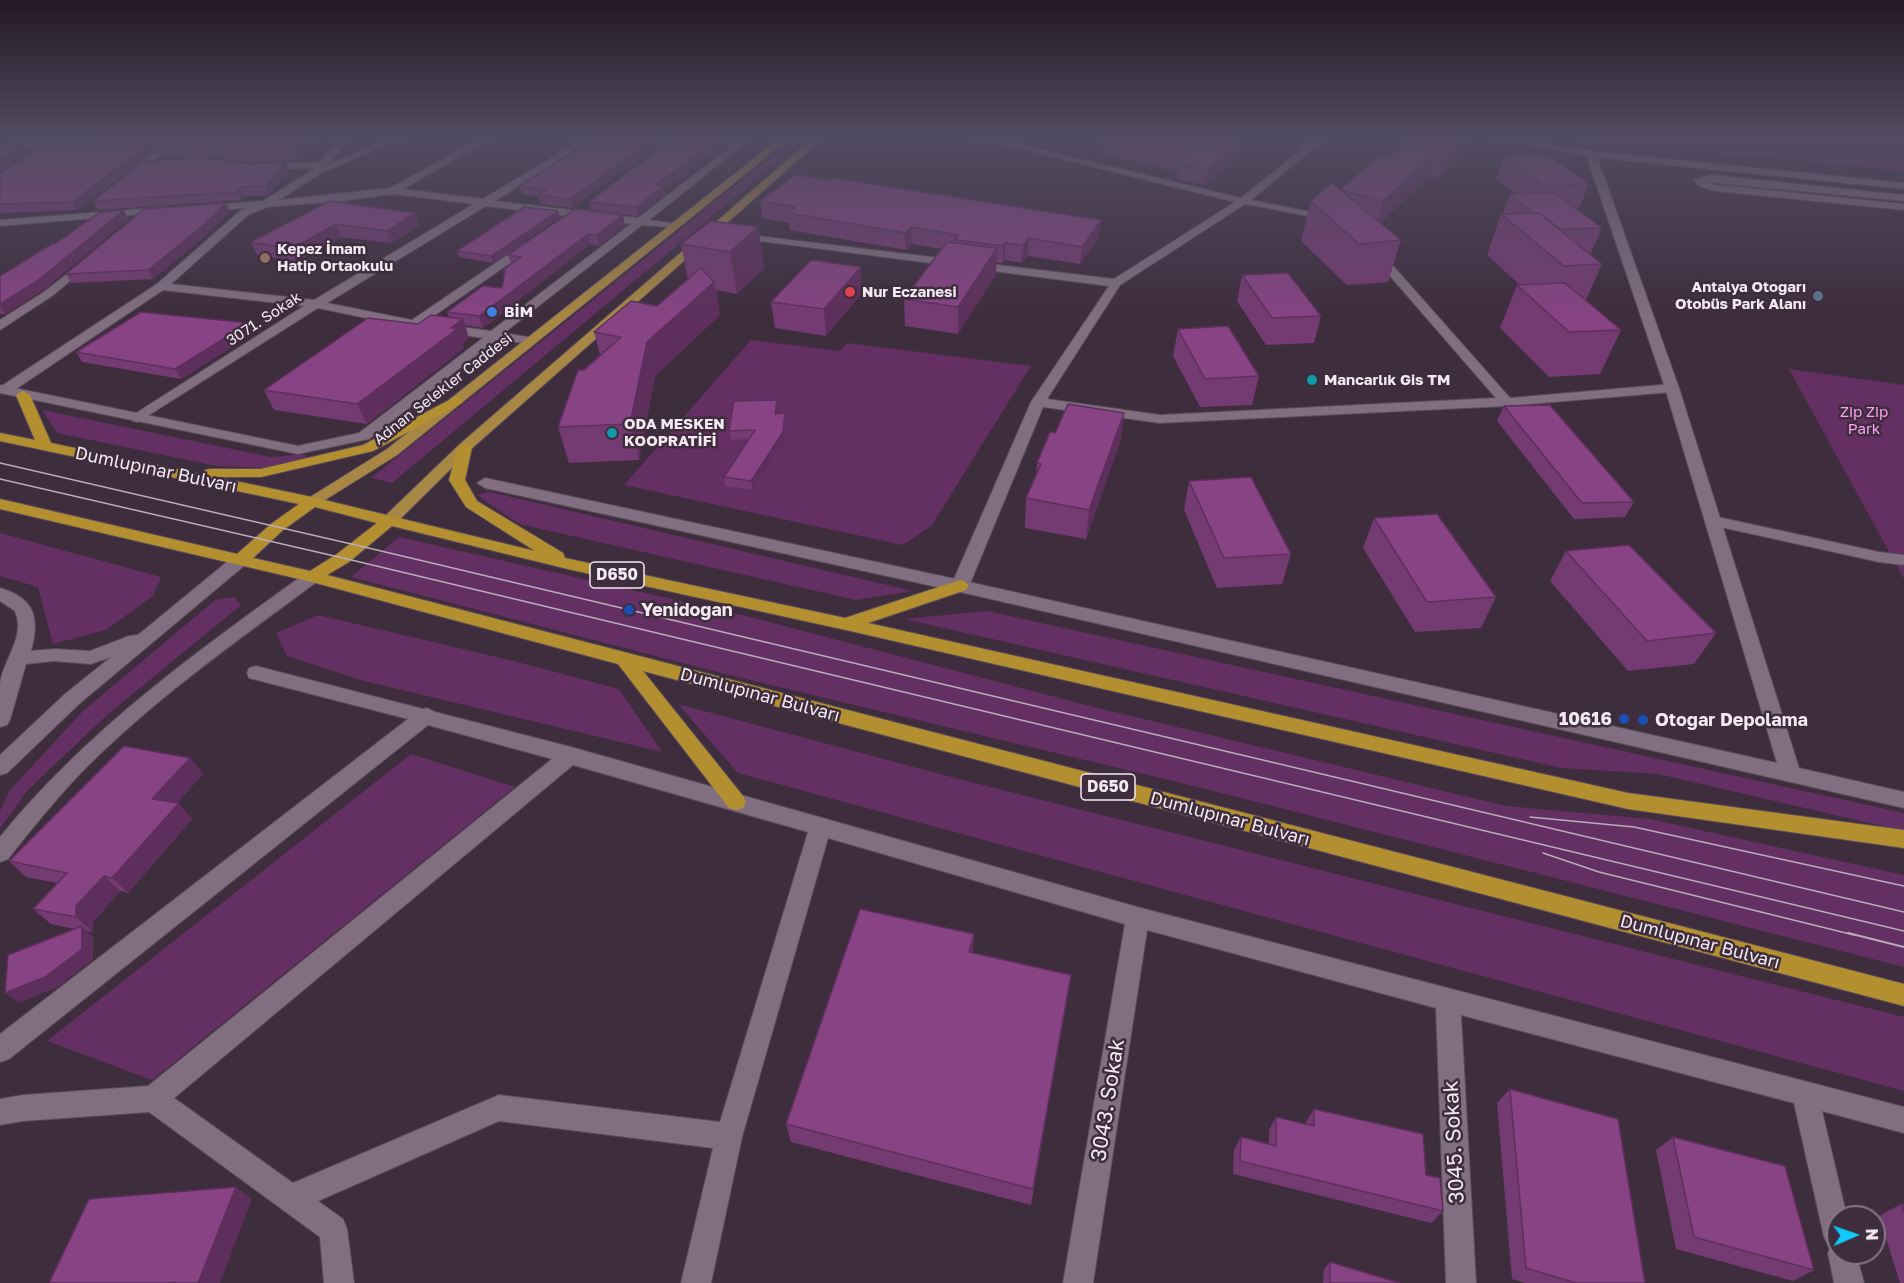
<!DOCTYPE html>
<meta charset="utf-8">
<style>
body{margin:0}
#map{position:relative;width:1904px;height:1283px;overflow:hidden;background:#3e2d3d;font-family:"Golos Text",sans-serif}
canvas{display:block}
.north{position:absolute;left:1826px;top:1205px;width:60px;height:60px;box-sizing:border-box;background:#3e2d3d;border:2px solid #877886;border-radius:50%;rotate:88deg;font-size:16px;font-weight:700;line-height:24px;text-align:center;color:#f4e9f3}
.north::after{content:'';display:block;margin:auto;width:21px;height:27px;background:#0fcafa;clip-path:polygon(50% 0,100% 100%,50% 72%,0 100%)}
</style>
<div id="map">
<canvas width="1904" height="1283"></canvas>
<div class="north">N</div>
</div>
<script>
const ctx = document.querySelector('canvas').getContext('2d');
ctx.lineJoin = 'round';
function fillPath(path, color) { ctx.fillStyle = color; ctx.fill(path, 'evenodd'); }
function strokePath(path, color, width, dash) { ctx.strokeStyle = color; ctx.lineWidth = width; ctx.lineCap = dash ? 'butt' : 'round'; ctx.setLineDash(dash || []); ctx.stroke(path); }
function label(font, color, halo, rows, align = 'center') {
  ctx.font = font + ' "Golos Text",sans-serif'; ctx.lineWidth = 5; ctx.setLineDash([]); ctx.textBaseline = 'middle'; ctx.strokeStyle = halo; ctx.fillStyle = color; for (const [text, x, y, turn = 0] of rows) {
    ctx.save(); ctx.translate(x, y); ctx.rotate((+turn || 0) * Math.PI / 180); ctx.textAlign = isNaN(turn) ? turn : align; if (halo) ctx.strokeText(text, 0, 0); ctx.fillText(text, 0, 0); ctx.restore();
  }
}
fillPath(new Path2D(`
 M796,137h11l-415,346 -21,-5z
 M1578,137h326v34l-306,-30z
 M751,340l89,11 7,-8 184,23 -99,159 -29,20 -279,-60z
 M1789,369l115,16v194z
 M42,410l229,47 34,-3v5l-40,9 -48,-2 -160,-33z
 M490,492l423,99 -57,9 -337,-76 -42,-29z
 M0,533l161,44 -8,19 -47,34 -53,14 -15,-57 -38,-11z
 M399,537l347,79 348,91 412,99 144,13 254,56v92l-706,-180 -469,-112 -378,-98z
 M234,597l7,8 -135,111 -79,75 -27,38v-18l10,-21 73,-79 132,-111z
 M987,611l917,202v18l-246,-57 -97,-6 -657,-149z
 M318,615l196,46 105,28 43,63 -298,-71 -77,-25 -11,-23z
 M678,704l281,75 945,238v74l-1166,-318z
 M411,754l104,33 -363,293 -105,-39z`), '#642f62');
const minor = new Path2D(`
 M173,137h10l-49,40h-6v-4z
 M341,137h9l-21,27 64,-27h12l-84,36 -42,27 111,-12 94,-51h11l-92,52 80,10 103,-62h11l-102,64 143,17 105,-81h10l-104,83 29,4v4l-36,-3 -138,108 30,5 2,3 -2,3 -38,-4 -127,99 -71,15 -7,-4 2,-3 66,-14 124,-95 -69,-10 -96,-20 -180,114 -5,-1 -2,-3 2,-3 171,-109 -141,-16 -153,103h-10v-6l157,-103 83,-73 7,-3 -42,3 -5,-3 1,-2 62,-5 52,-33 -51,1 -3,-1v-4l59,-2zM393,194l81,10 -160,96 -143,-16 77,-69 19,-8 74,-6zM486,206l145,18 -140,107 -66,-9 108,-75v-4h-8l-113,77 -85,-17z
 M973,137h16l252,61 76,-61h10l-76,63 84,17v4l-90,-17 -125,81 -73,114 113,16 336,-17 -125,-144v-4h8l131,148 162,-14 7,4 -7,4 -166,14 -346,17 -117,-16 -74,179 -3,4h-12l-3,-4 80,-184 78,-116 -372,-48 -5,-3 1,-2 381,46 121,-77z
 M63,141l5,3 -2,2 -66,5v-6z
 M1711,175l193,20v6l-198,-19 10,3 188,19v6l-188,-19 -15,-4 -8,-7z
 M165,207l5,3 -1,2 -169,14v-6z
 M85,260l4,1v4l-37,31 -52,34v-10l44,-28z
 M1713,516l166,36 25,3v10l-25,-3 -172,-38 -2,-3 2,-3z
 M256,666l167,43 4,-1 8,4 136,35 570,161 763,199v26l-82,-22 25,106h-9v36h18l8,30h-30l-6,-30 2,-5 -6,-11 -30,-134 -333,-88 15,268h-30l-10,-275 -289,-78 -54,353h-30l62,-359 -297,-86 -86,299 -31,146h-30l32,-135 -214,-27 -181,80 25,18 4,10 7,54h-30l-4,-46 -171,-125 -126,9 -23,4v-26l23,-4 125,-9 404,-327 -124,-34 -419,334 -9,3v-28l408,-315 -159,-41 -2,-5 2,-5zM573,765l235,67 -88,290 -221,-27 -206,88 -119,-85z`);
const tertiary = new Path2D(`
 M1591,151l5,3 83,234 120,380 105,24v16l-944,-216 -475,-104 -8,-5 8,-5 475,102 817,183 -112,-375 -79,-234z
 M0,385l298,61 7,4 -7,4 -298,-61z
 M239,556l6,1 2,4 -2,4 -166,139 -72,69 -7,2v-20l65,-61 46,-37 -20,7 -37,-3 -28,3 -16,56 -3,5 -7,2c0,-14 0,-29 0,-43 3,-25 26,-46 15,-73l-15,-10v-13c35,10 40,30 31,63l23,-2 36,2 39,-15 9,-1 95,-78z
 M312,572l6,1 2,4 -2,4c-84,62 -171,123 -243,198 -24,26 -46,53 -67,80l-8,3v-25c86,-106 196,-185 306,-264z`);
const secondary = new Path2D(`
 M1491,137h21l79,14 313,32v6l-313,-32z`);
const primary = new Path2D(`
 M781,137h10l-394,318 -80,50h-10l-3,-3 3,-3 80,-50z
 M814,137h10l-354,313 -75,74h-12l-2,-3 2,-3 77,-74z`);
const trunk = new Path2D(`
 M23,391l7,4 21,48 153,32 1,-5 5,-1h51l102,-24 94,-49 7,4 -2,3 -89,48 -112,26h-45l96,20 223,54 -69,-44 -17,-27 9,-33 7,-4 7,4 -7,33 12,21 86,52 2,5 280,60 115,-38 6,2 3,4 -3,4 -98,33 760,170 276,37v18l-276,-39 -782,-179 -274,-60 -180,-44 -43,36 -22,13 1577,409v22l-1261,-335 100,125 3,6 -3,6 -7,2 -7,-2 -111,-144 -306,-82 -312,-73v-10l237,55 34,-30 28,-20 -299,-63v-8l35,7 -19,-45zM315,507l62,16 -40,31 -27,17 -57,-13 30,-28z`);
strokePath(minor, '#5a4c5a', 2);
strokePath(tertiary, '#5a4c5a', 2);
strokePath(secondary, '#5a4c5a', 2);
strokePath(primary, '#5a4c5a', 2);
strokePath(trunk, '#5a4c5a', 2);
fillPath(minor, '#816e80');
fillPath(tertiary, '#816e80');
fillPath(secondary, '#816e80');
fillPath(primary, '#a78743');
fillPath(trunk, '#b48f2f');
strokePath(new Path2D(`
 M0,463l360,83 1544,366
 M0,479l343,79 1561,373
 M1530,817l104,10 270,59
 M1543,853l56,19 255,63`), '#baadb9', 1.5);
strokePath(new Path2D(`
 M1848,933l56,14`), '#baadb9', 2);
fillPath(new Path2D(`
 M129,137h186l-17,23 -47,2 -42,-6 -48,2 -2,-4 -5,-2 -77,58 -77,3v-39z
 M596,137l-24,71 -32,-4 -2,-8 -16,-2 -3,-8z
 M1411,137l49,19 -22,22 -9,-2 -49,47 21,17 -13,42 -41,3 -46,-44 10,-40 29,-11 47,-32z
 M1102,139l124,1 15,3 -2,14 -35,28 -27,-6 1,-7 -77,-19z
 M1505,156l84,28 -10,24h-3l26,20 -11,25h-2l13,11 -16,36 35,30 -21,44 -51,3 -49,-49 17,-43h3l-33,-30 14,-41h2l7,-20h5l-19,-15z
 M286,163l3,8 -21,24 -23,1 -4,4 -143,10 -5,-9 154,-37z
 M692,169l-28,20 1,6 -28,21 -46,-6 -2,-8z
 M330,201l89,25 -28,17 -50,-6 -45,24 -39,-6 -6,-13z
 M760,201l339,36 -19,27 -52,-8 -6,7 -17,-3 -2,3h-7v11l-38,60 -53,-8 -1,-27 38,-50 -30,-5 -6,6 -116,-20 -1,-7 -27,-5z
 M124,210l4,9 -85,71 -38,24h-5v-38l55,-32z
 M230,211l-26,26 -51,42 -82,4 -5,-9z
 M558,211l2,6 -67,46 -34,-6 -2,-6z
 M623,215l2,11 -26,20 -9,-2 -107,84 -18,-3 4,13 -7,6 2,4 -97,76 -93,-14 -10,-20 154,-66 31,-7 -2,-5 55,-24 3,-13 -2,-5 8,-6 -3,-9z
 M758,227l6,41 -27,26 -21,-4 4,25 -65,61 -16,84 -70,3 -11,-36 26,-57 16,-15 -6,-23 63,-26 31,-27 -7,-35z
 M1242,275l79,41 -7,27 -48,2 -29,-44z
 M862,293l-36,43 -51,-8 -4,-26z
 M249,323l5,10 -73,46 -99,-17 -6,-10z
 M1178,329l81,47 -7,29 -52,2 -27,-51z
 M777,400l1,9 -1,5 8,-1 1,9 -2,19 -31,49 -28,-4 -1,-9 25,-38 -18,1 -2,-9z
 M1504,406l130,96 -9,15 -51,2 -77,-98z
 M1124,413l-4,29 -34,97 -61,-11 1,-30 10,-21 1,-14z
 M1189,481l102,73 -9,30 -65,4 -33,-78z
 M1374,518l122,79 -15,31 -66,4 -52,-84z
 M1566,551l150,82 -22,31 -66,7 -78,-90z
 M190,758l13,16 -26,29 15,16 -64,74 -8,-2 -27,31v10l-6,-1 6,6v22l-36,28 -39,16 57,-74 -24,-5 -18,-15 24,-26 -31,-6 -17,-16z
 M974,934l-1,19 98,22 -40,230 -240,-63 -5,-18z
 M1510,1089l135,194h-120l-13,-4 -15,-176z
 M1314,1109l112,66 17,36 -12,12 -198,-49 1,-24 7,-13 28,7v-14l7,-13 30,7v-2z
 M1673,1137l141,133 -21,11 -117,-32 -20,-99z
 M1901,1204l3,1v78h-4l-21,-67z
 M1330,1262l70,21h-77l1,-14z`), '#743a72');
fillPath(new Path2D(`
 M306,137h9l-17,23 -4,-8z
 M656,137h13l-97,71 -2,-9z
 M722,137h12l-70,52 1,6 -28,21 -1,-9 19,-22z
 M1211,137h19l-21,14z
 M1464,137h2l-6,19 -22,22 7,-23z
 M1241,143l-2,14 -35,28 3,-15z
 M23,144l4,8 -27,21v-12z
 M150,144l4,8 -77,58 -5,-8z
 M1436,153l-7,23 -53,50 7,-25z
 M286,163l3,8 -21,24 -3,-9z
 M241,187l4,9 -4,4 -4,-8z
 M226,203l4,8 -26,26 -51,42 -5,-9z
 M124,210l4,9 -85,71 -38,24 -5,-8v-2z
 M558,211l2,6 -67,46 -2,-7z
 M415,213l4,13 -28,17 -4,-12z
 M623,215l2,11 -26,20 -2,-11z
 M1101,220l-2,17 -19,27 2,-17z
 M336,224l5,13 -45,24 -5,-12z
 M758,227l6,41 -27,26 -7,-42z
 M911,227l1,17 -6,6 -1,-17z
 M588,234l2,10 -107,84 -4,-12z
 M1029,238l-1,18 -6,7 1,-18z
 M1005,243v17l-2,3v-17z
 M997,248l-1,26 -38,60v-27z
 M861,267l1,26 -36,43 -2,-27z
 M714,282l6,33 -65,61 -16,84 -9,-36 17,-82z
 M463,319l6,19 -7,6 2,4 -97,76 -10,-20z
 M249,323l5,10 -73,46 -6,-10z
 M777,400l1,9 -2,14 -1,-9z
 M785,413l1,9 -2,19 -31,49 -2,-9z
 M1124,413l-4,29 -34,97 3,-29z
 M190,758l13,16 -37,41 -14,-16z
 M179,803l13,16 -64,74 -16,-15z
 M104,876l16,15 -27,31v10l-17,-15v-11z
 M82,926l11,11v22l-36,28 -39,16 -13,-10z
 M974,934l-1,20 -4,-2z
 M236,1187l16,12 -32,84h-22z`), '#5e2f5c');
const building = new Path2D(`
 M129,137h177l-12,15 -46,2 -43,-6 -48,2 -1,-3 -6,-3 -78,58 -72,2v-30l45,-31z
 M596,137h60l-86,62 -33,-4 10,-6 -28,-3z
 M675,137h47l-67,48 8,1 -27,21 -47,-5z
 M1105,137h106l30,6 -34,27 -28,-6 7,-5 -84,-20z
 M1411,137h53l-19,18 -9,-2 -53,48 -43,-11 38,-33 9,1z
 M23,144l-23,17v-15z
 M1547,155l42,29 -45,2 -39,-30z
 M205,158l42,6 39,-1 -21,23 -24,1 -4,5 -144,9 52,-40z
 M796,175l32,5 4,-2 269,42 -19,27 -53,-9 -6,7 -18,-2 -2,3 -48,-6 3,-5 -47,-8 -6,6 -117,-20 7,-6 -35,-6z
 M1332,183l69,57 -42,4 -48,-43z
 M1556,193l46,35 -42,1 -21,-16h-6l-23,-19z
 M330,201l85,12 -28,18 -51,-7 -45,25 -40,-7z
 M226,203l-26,25 -52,42 -82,4 78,-65z
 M524,207l34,4 -67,45 -34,-5z
 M575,209l48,6 -26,20 -9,-1 -109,82 -32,-4 36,-26 19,2 3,-18h-2l18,-13 -13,-2z
 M124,210l-87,71 -37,23v-28l52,-32h3l45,-32z
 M1539,213l63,51 -38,2 -63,-52z
 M711,221l47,6 -28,25 -49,-8z
 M947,242l50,6 -39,59 -54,-8z
 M811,260l50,7 -37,42 -53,-7z
 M701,268l13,14 -67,60 -17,82 -72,3 20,-57h6l37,-33 -27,-5 37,-31 26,5z
 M1288,273l33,43 -49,2 -30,-43z
 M1565,283l56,47 -52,2 -52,-47z
 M141,312l108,11 -74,46 -99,-17z
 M431,315l32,4 -12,9 6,1 -100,75 -93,-14 104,-72 50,6z
 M1228,326l31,50 -54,3 -27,-50z
 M777,400l-2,14 10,-1 -2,19 -32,49 -27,-4 31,-47 -26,1 5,-30z
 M1068,404l56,9 -35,97 -63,-12 15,-34 -4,-1 13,-31 5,1z
 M1550,405l84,97 -52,1 -78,-97z
 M1251,477l40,77 -67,4 -35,-77z
 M1437,514l59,83 -69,5 -53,-84z
 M1629,545l87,88 -69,8 -81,-90z
 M124,746l66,12 -38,41 27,4 -67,75 -8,-2 -28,30v11l-43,-8 34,-36 -58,-12z
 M860,909l114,25 -5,18 102,23 -38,214 -247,-65z
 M82,926v23l-37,28 -40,16 3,-38z
 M1510,1089l108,30 27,164h-69l-50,-15z
 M1314,1109l109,25 3,41 14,3 3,33 -203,-50 1,-24 35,9v-29l38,9z
 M1673,1137l112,29 29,104 -120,-33z
 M236,1187l-38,96h-22v-1l-10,1h-117l40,-84z
 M1901,1204l3,1v8z
 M1330,1262l70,21h-70z`);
fillPath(building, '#874384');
strokePath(building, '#5e2f5c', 1.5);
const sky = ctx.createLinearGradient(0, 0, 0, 317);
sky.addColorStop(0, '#221922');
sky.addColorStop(0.43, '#524c62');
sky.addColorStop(1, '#524c6200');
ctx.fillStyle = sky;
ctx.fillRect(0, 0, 1904, 317);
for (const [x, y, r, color] of [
 [265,258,6,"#8d6e63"],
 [850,292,6,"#e0444e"],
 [1818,296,6,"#5c6f8a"],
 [492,312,6,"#3f7fe0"],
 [1312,380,6,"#0f9aa8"],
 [612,433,6,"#0f9aa8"],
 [629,610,6,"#1a4fb4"],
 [1624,719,6,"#1a4fb4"],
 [1643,720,6,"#1a4fb4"]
]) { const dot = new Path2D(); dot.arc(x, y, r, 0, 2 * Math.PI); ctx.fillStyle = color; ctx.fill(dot); strokePath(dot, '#3e2d3d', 2); }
label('bold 15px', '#f4e9f3', '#3e2d3d', [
 ["Kepez İmam",277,249],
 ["Hatip Ortaokulu",277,266],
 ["Antalya Otogarı",1806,287,"right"],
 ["Otobüs Park Alanı",1806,304,"right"],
 ["Nur Eczanesi",862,292],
 ["BİM",504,312],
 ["Mancarlık Gis TM",1324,380],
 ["ODA MESKEN",624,424],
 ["KOOPRATİFİ",624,441]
], 'left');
label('15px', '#f4e9f3', '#3e2d3d', [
 ["3071. Sokak",264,319,-33],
 ["Adnan Selekler Caddesi",443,389,-38]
]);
label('15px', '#fda0f8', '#3e2d3d', [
 ["Zip Zip",1864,412],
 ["Park",1864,429]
]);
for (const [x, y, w] of [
 [617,575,54],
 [1108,787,54]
]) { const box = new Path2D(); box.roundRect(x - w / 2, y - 13, w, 26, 4.5); ctx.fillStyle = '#3e2d3d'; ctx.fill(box); strokePath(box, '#f4e9f3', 1.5); }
label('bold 16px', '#f4e9f3', null, [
 ["D650",617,575],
 ["D650",1108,787]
]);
label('18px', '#f4e9f3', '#3e2d3d', [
 ["Dumlupınar Bulvarı",156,470,12],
 ["Dumlupınar Bulvarı",760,695,15],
 ["Dumlupınar Bulvarı",1230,819,15],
 ["Dumlupınar Bulvarı",1700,942,15]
]);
label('bold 18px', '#f4e9f3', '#3e2d3d', [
 ["Yenidoğan",641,610],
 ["10616",1612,719,"right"],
 ["Otogar Depolama",1655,720]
], 'left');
label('21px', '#f4e9f3', '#3e2d3d', [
 ["3043. Sokak",1108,1100,-81],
 ["3045. Sokak",1454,1142,-93]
]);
</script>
